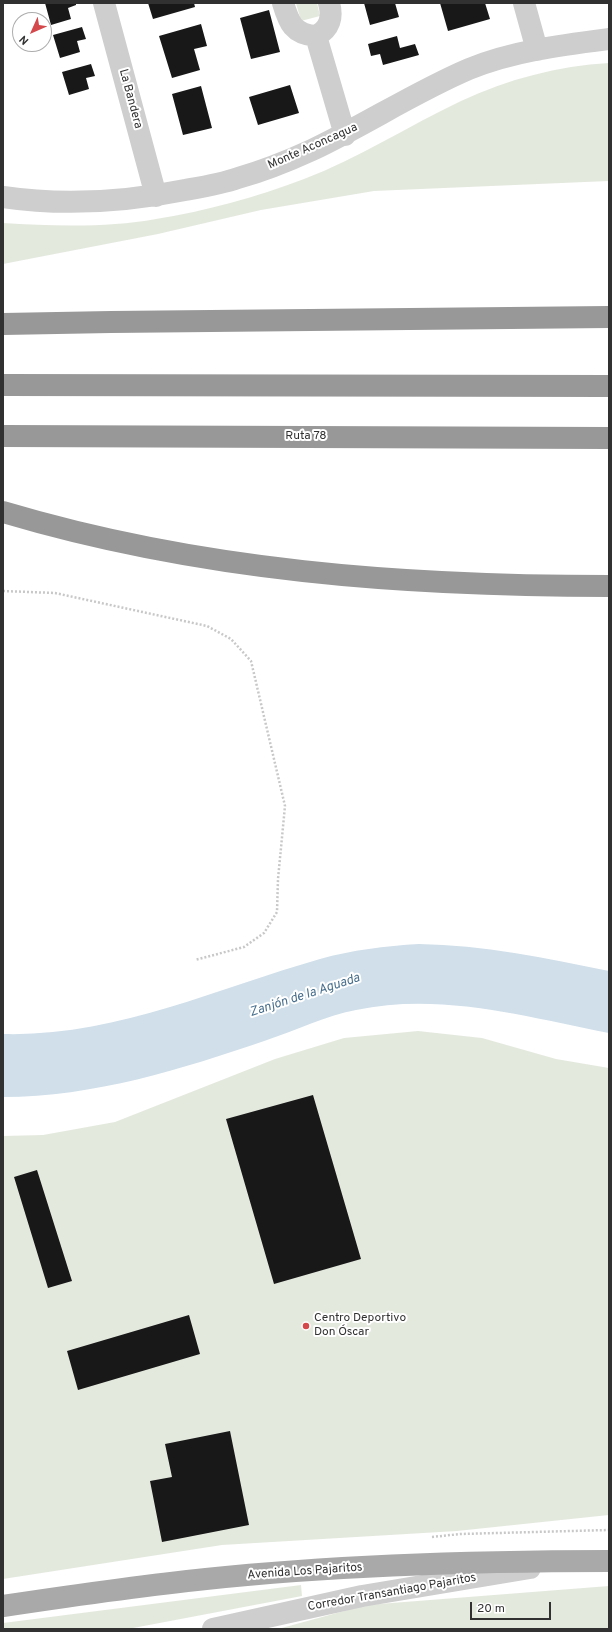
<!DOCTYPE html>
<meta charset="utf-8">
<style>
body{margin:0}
#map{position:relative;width:612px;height:1632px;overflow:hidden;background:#fff;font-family:Overpass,sans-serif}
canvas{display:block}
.frame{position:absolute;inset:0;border:4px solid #313131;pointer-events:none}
.north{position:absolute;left:12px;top:12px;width:40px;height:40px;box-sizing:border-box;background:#fff;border:1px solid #adadad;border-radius:50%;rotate:225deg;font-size:11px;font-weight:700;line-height:16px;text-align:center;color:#313131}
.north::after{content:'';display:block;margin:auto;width:14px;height:18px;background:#d4474b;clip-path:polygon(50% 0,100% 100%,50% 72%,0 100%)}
.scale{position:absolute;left:470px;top:1602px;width:81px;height:18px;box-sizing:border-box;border:2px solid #313131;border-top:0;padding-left:5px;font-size:12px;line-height:14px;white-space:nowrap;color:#313131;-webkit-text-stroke:3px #fff;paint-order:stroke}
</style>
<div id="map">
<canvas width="612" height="1632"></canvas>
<div class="frame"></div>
<div class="north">N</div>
<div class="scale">20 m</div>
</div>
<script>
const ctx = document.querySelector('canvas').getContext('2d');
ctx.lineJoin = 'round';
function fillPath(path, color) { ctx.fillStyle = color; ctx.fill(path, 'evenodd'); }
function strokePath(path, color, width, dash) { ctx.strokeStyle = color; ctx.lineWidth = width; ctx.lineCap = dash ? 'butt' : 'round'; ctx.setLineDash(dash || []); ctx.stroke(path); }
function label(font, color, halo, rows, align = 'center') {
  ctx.font = font + ' Overpass,sans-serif'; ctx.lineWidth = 4; ctx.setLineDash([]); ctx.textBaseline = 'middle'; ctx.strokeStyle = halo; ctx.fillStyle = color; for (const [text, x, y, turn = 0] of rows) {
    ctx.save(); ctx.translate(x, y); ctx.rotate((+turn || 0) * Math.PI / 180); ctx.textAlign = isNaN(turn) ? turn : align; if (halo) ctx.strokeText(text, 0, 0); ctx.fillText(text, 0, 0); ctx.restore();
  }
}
fillPath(new Path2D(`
 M296,3h21l3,13 -19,5z
 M609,63v118l-235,10 -113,19 -103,24 -155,30v-41c48,3 105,5 153,-4 50,-8 101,-22 148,-40 55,-21 104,-53 157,-78 47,-22 97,-35 148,-38z
 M418,1031l64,7 74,21 53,9v447l-152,16 -235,14 -219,34v-443l40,-1 72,-13 160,-63 69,-21z
 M301,1585l1,11 -174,33h-125v-6z
 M609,1586v43h-331l88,-24z`), '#e4e9de');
fillPath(new Path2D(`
 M419,944c64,1 127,14 190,27v62c-83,-16 -168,-41 -253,-23 -31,6 -59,20 -89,30 -85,29 -173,57 -264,57v-63c111,3 212,-45 317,-75 32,-9 65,-13 99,-15z`), '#d0dfea');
fillPath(new Path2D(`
 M45,3h31v2l-8,3 3,11 -20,6z
 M148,3h46l1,4 -42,12z
 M364,3h31l4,14 -29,8z
 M440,3h45l5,16 -42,12z
 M269,10l11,42 -29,7 -11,-41z
 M201,24l6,22 -13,3 6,21 -28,8 -13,-42z
 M82,27l4,12 -9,2 3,11 -20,6 -7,-23z
 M397,36l3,12 15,-4 4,11 -36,10 -3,-11 -9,2 -3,-12z
 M91,64l4,12 -9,2 3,11 -20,6 -7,-23z
 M290,85l9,28 -41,12 -9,-28z
 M201,86l11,42 -29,7 -11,-41z
 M313,1095l48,164 -87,25 -48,-165z
 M37,1170l35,111 -24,7 -34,-111z
 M189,1315l11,39 -122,36 -11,-39z
 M230,1431l19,94 -87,17 -12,-61 22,-4 -7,-33z`), '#181818');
strokePath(new Path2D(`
 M3,591l52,2 152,33 24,13 20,22 34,145 -7,73 -1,33 -13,21 -20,14 -49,13
 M432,1537l28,-3 149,-4`), '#c8c8c8', 2.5, [2, 2]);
strokePath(new Path2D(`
 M104,3l52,193
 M283,3c6,20 10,31 33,33 14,-7 17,-19 13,-33
 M524,3l13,47
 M316,36l29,99
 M3,197c61,9 122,5 182,-7 17,-3 36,-6 53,-12 25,-7 50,-17 74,-28 53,-25 103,-58 157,-81 44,-18 93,-24 140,-30
 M213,1629l149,-33 168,-28`), '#cecece', 22);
strokePath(new Path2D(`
 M3,1606c67,-10 135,-20 203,-27 133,-14 269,-18 403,-18`), '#a9a9a9', 22);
strokePath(new Path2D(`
 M3,324l108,-2 498,-5
 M3,385l606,1
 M3,436l606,2
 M3,512c198,59 401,74 606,74`), '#989898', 22);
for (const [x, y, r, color] of [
 [306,1326,4,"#d4474b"]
]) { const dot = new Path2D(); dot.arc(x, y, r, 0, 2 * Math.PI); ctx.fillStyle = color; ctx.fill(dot); strokePath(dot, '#fff', 1.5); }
label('12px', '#313131', '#fff', [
 ["La Bandera",130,99,75],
 ["Monte Aconcagua",313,147,-24],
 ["Ruta 78",306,437],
 ["Avenida Los Pajaritos",305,1572,-4],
 ["Corredor Transantiago Pajaritos",392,1593,-10]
]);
label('12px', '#313131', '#fff', [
 ["Centro Deportivo",314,1319],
 ["Don Óscar",314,1333]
], 'left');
label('italic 13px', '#476e8c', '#fff', [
 ["Zanjón de la Aguada",305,996,-18]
]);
</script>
